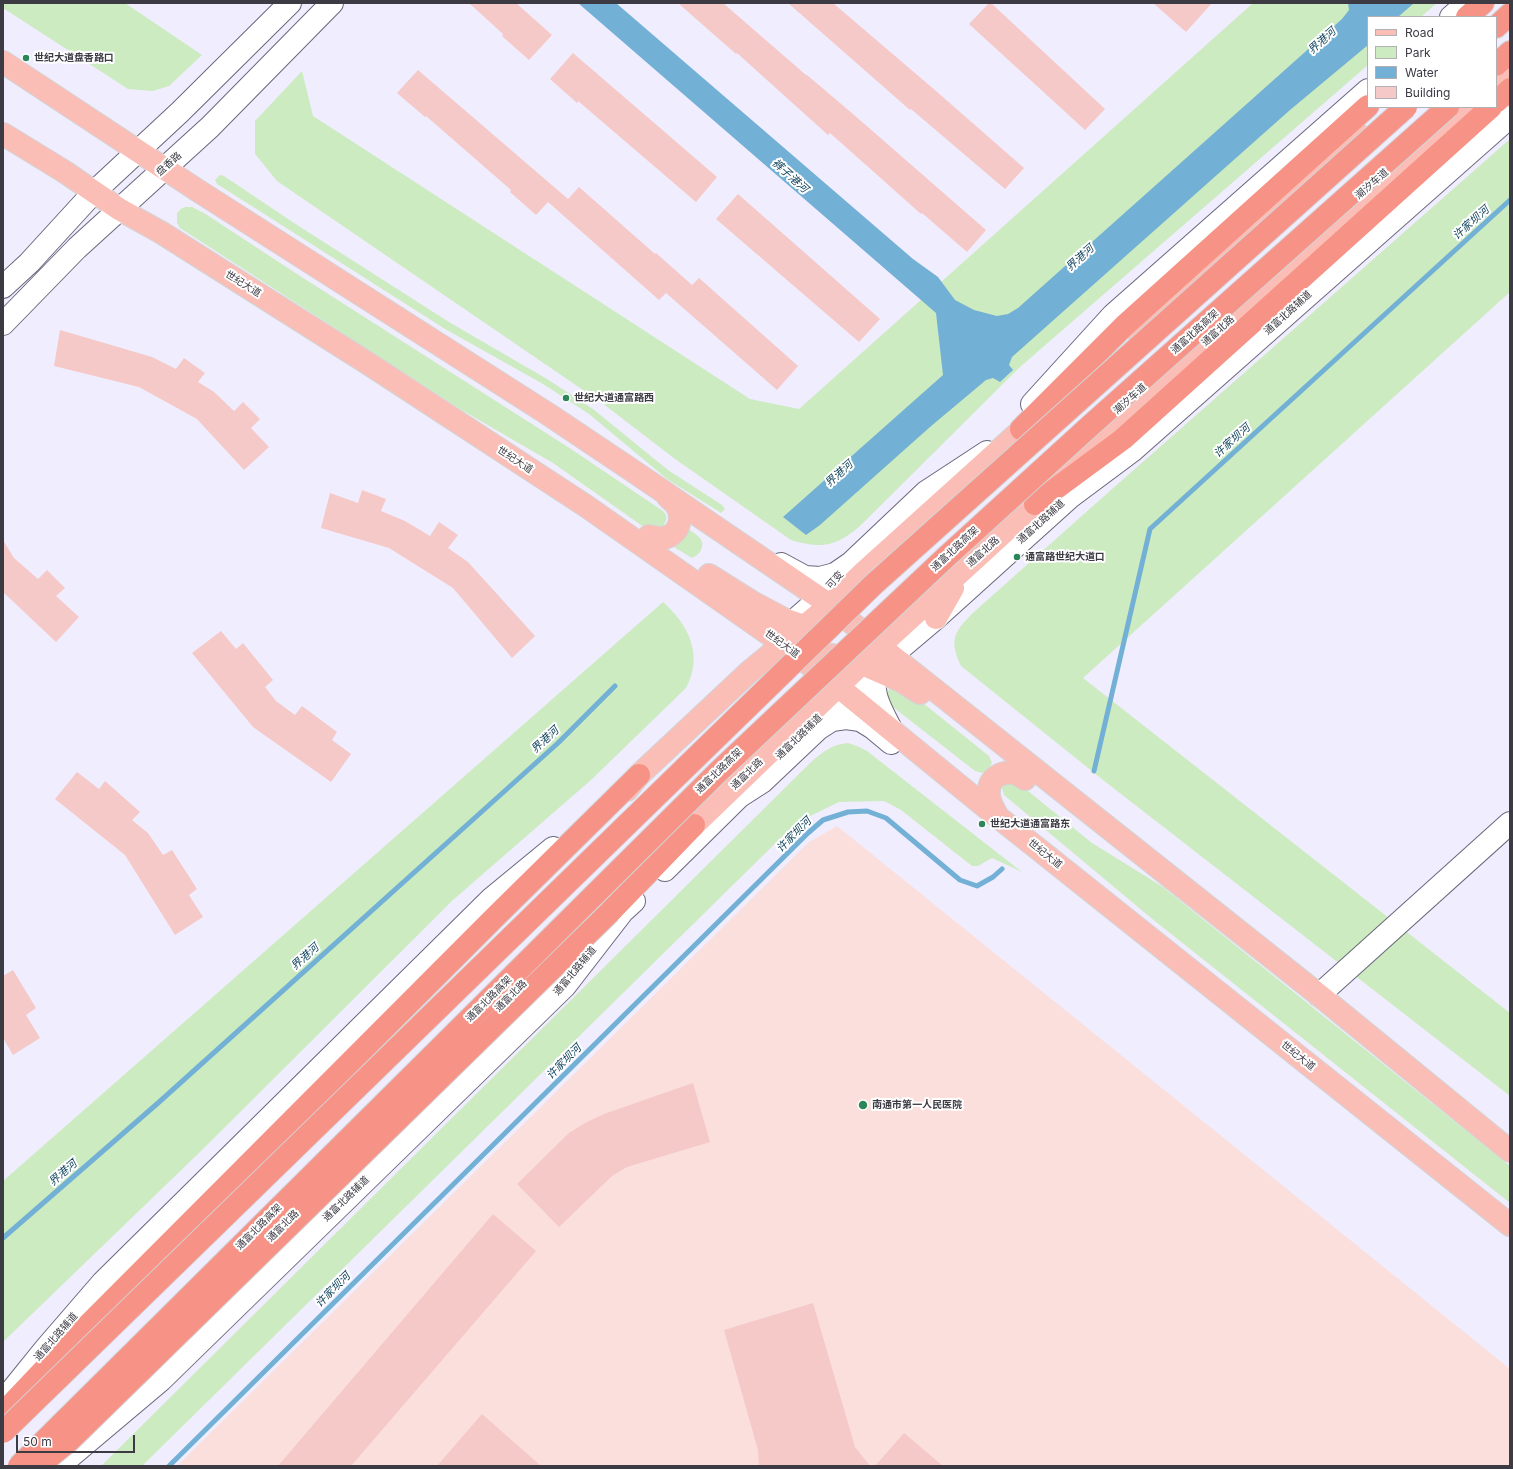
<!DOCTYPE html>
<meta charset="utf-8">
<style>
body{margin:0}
#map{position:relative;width:1513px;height:1469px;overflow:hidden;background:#f0edff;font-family:Inter,sans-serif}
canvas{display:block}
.frame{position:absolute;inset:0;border:4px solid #3c3a43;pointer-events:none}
.legend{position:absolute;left:1367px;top:16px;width:130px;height:92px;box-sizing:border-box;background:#fff;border:1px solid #b1b0b4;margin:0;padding:5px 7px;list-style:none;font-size:12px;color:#3c3a43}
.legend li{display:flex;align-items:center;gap:8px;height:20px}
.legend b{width:20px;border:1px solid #b1b0b4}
.scale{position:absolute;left:16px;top:1435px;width:119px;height:18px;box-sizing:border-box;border:2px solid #3c3a43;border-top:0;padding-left:5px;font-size:12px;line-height:14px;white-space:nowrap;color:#3c3a43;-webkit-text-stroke:3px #fff;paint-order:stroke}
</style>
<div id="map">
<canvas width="1513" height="1469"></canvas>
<div class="frame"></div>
<ul class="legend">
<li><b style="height:5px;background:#fabeb6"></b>Road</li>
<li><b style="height:11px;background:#cdebc0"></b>Park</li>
<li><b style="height:11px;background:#72b0d5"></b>Water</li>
<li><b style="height:11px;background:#f5c9c7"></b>Building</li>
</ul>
<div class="scale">50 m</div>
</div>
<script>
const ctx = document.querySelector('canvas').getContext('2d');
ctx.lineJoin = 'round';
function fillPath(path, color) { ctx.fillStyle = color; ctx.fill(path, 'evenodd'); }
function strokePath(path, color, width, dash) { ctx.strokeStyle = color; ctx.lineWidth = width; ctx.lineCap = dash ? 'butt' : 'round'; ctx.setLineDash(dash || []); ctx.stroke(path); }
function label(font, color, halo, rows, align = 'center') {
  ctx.font = font + ' Inter,"Noto Sans SC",sans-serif'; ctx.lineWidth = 4; ctx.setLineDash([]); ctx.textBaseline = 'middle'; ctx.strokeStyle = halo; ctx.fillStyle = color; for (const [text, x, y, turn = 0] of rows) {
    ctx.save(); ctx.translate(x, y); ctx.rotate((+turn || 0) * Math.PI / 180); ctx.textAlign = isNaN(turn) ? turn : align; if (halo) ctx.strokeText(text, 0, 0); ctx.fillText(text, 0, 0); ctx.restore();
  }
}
fillPath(new Path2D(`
 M837,826l673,543v97h-1333l632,-624z`), '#fadfdc');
fillPath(new Path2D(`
 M3,3h122l77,52 -33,31 -16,5 -25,-2 -125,-81z
 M1253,3h184l-16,14h-53v48l-348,302 -160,159c-25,21 -38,23 -69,14l-116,-81 -73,-56 -325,-222 -22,-27v-33l47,-50 11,45 437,283 49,10z
 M1510,139v153l-427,386 427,335v83l-407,-316 -142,-114c-13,-28 -6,-35 14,-55l128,-114z
 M220,175l4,1 70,47 155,99 98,57 46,30 75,61 54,35 3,4 -4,4 -3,-2 -51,-32 -78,-65 -46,-30 -98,-55 -228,-145 -2,-4z
 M185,207h7l12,6 93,61 274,175 92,62c7,7 2,11 -2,19h-13l-95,-67 -93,-54 -280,-181 -3,-5v-10l4,-4z
 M688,529c9,6 19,11 12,23 -3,3 -4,4 -8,6l-18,-11c7,-4 13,-9 14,-18z
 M663,602c25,22 41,53 23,86l-95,92 -138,120 -253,252 -197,190v-161z
 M890,687h13l86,69 3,7 -4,7 -6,3 -7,-2 -86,-67 -3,-8z
 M848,743l9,3 10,5 155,121 -30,-14 -14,8h-6l-71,-56 -17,-9 -45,1 -43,21 -654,643h-41l710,-704c12,-10 21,-18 37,-19z
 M1017,782l75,61 71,44 347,279v37l-359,-285 -147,-123 -2,-7 5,-5z`), '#cdebc0');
fillPath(new Path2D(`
 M578,3h38l297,256 25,18 17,23 19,10 23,6 11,-2 10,-6 324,-289 7,-9 -1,-7h66l-16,14h-30v28l-78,65 -278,247 -3,8 4,5 -13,12 -7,-4 -7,2 -56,47 -110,98 -14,10 -23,-18 160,-142 -7,-62z`), '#72b0d5');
strokePath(new Path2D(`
 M1094,771l56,-242 360,-329
 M3,1238l155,-135 400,-360 57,-57
 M169,1466l639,-633 15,-13 25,-8 19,-1 19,7 74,62 17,6 16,-9 9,-8`), '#72b0d5', 5);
fillPath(new Path2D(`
 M469,3h47l36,32 -23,25 -27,-24 1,-2z
 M678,3h45l83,72h1l46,39 133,116 -19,22 -45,-39 -1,1 -91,-81 -2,2 -91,-82 -1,1z
 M788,3h45l103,88 88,77 -19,21 -94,-80 -1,1z
 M989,3h2l114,106 -20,21 -116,-106z
 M1153,3h59l-26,29z
 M573,53l144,124 -21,25 -118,-101 -1,2 -27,-24z
 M418,70l150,129 11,-12 76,67 1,-1 36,32 7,-7 99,88 -21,24 -111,-97 -7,7 -111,-98 -12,13 -26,-23 1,-2 -85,-74 -1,1 -28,-24z
 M738,194l142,125 -21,23 -143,-123z
 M60,330l92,27 24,12 8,-11 21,15 -7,9 16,10 20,19 9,-9 17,17 -9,9 18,19 -25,23 -47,-51 -58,-32 -85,-21z
 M362,490l24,9 -5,12 24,10 25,15 9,-14 19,13 -10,13 20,14 67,74 -23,22 -59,-70 -64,-40 -68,-20 9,-35 28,10z
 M3,540l11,18 24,21 9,-9 18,18 -9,8 23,21 -23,25 -53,-50z
 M221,631l15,18 7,-6 30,37 -8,7 11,14 19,14 7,-9 35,26 -5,8 19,14 -20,28 -78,-55 -61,-74z
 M77,772l22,17 6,-8 35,31 -8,8 16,13 15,22 9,-5 25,39 -8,6 14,22 -28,18 -50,-80 -70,-56z
 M13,970l23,38 -10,7 14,23 -27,17 -10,-17v-62z
 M693,1083l17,59 -83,25 -15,9 -53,51 -42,-43 52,-51 16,-10 19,-9z
 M493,1214l43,37 -185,215h-73z
 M813,1303l42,144 15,19h-111l-1,-16 -34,-120z
 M482,1414l59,52h-104z
 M904,1433l39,33h-68z`), '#f5c9c7');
const minor = new Path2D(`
 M1451,17l16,-14
 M3,287l26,-24 65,-71 86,-80 110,-109
 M3,324l74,-76 133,-121 122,-124
 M1032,404l81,-89 255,-225
 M781,564l24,13 15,1 15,-4 16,-11 75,-71 61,-40
 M780,633l81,-71
 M877,660c-7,30 0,43 14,69
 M832,706l104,-88 133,-120 63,-47 378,-334
 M734,800l28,-18 56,-53 14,-9 14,-2 14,2 13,8 18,15
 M665,870l81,-80
 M1319,995l191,-172
 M4,1400l42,-52 57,-66 388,-383 62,-51
 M59,1466l102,-86 404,-394 58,-75 11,-10`);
const major = new Path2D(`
 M3,62l194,128 351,224 88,59 194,132 62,51 427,339 191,156
 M1496,84l14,-12
 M3,134l62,38 54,37 43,24 207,131 217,142 197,138 63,49 137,112 527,420
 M1136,330l223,-195
 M649,536c4,0 9,3 13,2 16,-1 22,-19 15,-32 -2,-3 -6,-6 -9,-9
 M709,575l43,27 34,18 29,10
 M936,618l17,-30
 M791,657l20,-3 21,1 30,9 39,17 19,12
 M627,790l12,-15 110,-103 81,-67 33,-32 173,-156
 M997,815c-4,-7 -9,-15 -8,-24 0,-13 13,-20 25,-18 4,1 8,4 11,6
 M680,837l14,-12 186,-179 155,-142 37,-45 398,-352
 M575,932l58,-58`);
const highway = new Path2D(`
 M1467,17l16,-14
 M1496,27l14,-13
 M1496,65l14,-13
 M1496,102l14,-13
 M1021,429l103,-103 244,-220
 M1035,504l88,-65 368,-332
 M610,912l84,-87
 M3,1413l54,-57 437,-438 145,-143`);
strokePath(minor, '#6a677a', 24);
strokePath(major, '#d4d4d6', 24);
strokePath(highway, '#d4d4d6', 24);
strokePath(minor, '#fff', 22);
strokePath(major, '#fabeb6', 22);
strokePath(highway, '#f79386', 22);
const highwayBridge = new Path2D(`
 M3,1432l871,-848 532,-477
 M19,1466l699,-694 227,-214 146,-133 357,-318
 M38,1466l31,-25 541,-529`);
strokePath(highwayBridge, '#d4d4d6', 24, []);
strokePath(highwayBridge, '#f79386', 22);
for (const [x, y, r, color] of [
 [26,58,4,"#2d855a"],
 [566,398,4,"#2d855a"],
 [1017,557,4,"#2d855a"],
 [982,824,4,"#2d855a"],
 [863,1105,5,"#2d855a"]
]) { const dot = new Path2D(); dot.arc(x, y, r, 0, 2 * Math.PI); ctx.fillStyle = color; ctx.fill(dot); strokePath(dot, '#fff', 1.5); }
label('bold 10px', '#3c3a43', '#fff', [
 ["世纪大道盘香路口",34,58],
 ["世纪大道通富路西",574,398],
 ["通富路世纪大道口",1025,557],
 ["世纪大道通富路东",990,824],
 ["南通市第一人民医院",872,1105]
], 'left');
label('10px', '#3c3a43', '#fff', [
 ["盘香路",169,164,-42],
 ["潮汐车道",1372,184,-41],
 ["世纪大道",243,284,32],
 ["通富北路辅道",1288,313,-42],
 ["通富北路",1218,331,-42],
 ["通富北路高架",1195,332,-42],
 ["潮汐车道",1130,399,-42],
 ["世纪大道",515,460,33],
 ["通富北路辅道",1041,522,-42],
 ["通富北路高架",955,549,-43],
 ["通富北路",983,552,-42],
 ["可变",835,580,-48],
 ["世纪大道",782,644,36],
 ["通富北路辅道",799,737,-44],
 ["通富北路高架",719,771,-44],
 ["通富北路",747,774,-44],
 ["世纪大道",1045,854,39],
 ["通富北路辅道",575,971,-50],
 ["通富北路",511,996,-45],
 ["通富北路高架",489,999,-45],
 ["世纪大道",1298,1056,39],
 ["通富北路辅道",346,1199,-44],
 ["通富北路",283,1226,-45],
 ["通富北路高架",259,1227,-45],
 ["通富北路辅道",56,1337,-49]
]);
label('italic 11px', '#0a3f58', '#fff', [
 ["界港河",1322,41,-42],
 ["裤子港河",790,176,42],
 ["许家坝河",1471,223,-42],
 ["界港河",1080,258,-42],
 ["许家坝河",1232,441,-42],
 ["界港河",839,474,-42],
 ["界港河",545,740,-43],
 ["许家坝河",794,835,-45],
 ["界港河",305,957,-42],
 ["许家坝河",564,1062,-45],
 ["界港河",63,1173,-41],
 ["许家坝河",333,1290,-45]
]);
</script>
